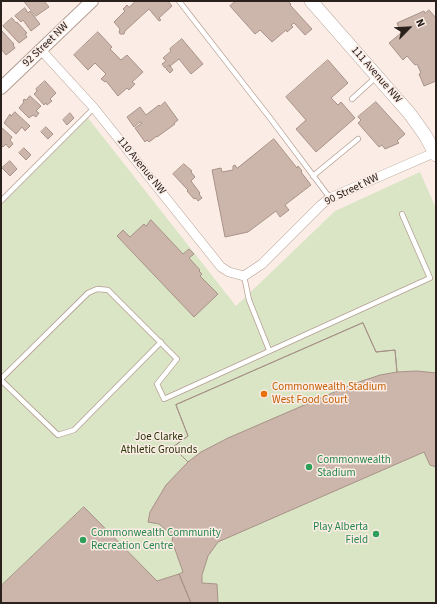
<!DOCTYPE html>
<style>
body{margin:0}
#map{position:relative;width:437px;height:604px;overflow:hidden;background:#fbede6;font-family:"Source Sans 3",sans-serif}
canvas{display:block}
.frame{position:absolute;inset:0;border:2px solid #2a211d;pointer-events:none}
.north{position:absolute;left:389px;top:8px;width:40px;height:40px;-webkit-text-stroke:3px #fbede6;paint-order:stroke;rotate:66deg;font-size:11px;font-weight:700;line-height:16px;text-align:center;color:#2a211d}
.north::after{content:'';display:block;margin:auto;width:14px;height:18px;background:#2a211d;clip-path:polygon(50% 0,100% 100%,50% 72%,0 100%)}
</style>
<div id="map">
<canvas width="437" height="604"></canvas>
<div class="frame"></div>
<div class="north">N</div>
</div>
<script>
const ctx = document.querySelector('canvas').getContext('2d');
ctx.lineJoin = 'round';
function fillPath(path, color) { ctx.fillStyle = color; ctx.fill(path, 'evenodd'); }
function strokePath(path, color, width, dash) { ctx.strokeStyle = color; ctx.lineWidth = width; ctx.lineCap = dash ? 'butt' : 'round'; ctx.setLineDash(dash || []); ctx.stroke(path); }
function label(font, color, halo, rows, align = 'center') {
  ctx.font = font + ' "Source Sans 3",sans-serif'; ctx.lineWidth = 3; ctx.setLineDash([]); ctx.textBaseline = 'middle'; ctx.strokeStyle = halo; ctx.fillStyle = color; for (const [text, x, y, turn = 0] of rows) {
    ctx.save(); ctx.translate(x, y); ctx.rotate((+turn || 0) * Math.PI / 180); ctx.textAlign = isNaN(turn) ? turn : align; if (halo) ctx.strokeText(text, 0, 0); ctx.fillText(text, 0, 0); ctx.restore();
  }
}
fillPath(new Path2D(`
 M88,118l148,188 99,-95 85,-39 16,36v395h-435v-398z`), '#dae5c6');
const building = new Path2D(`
 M24,1h20l5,6 -13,9z
 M136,1h32l4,5 -13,12 2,2 -2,1 -10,-12 -24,22 -1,3h-4l-1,-2 1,-3 -6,-7 11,-11 -2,-2 4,-4 2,2z
 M236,1h52l3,3 -1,1 22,24 -7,6 -11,-12 -3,2 2,2 -6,5 -1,-2 -14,12 -12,-12 -5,4 -25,-28z
 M25,8l3,5 2,-2 10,13 -9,7 -8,-11 -2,2 -6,-6z
 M429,10l7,8v63l-12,5 -5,-12 2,-1 -4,-9 -2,1 -8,-9 -4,4 -14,-17 12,-10 -4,-10 27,-12 1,2z
 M12,18l4,5 1,-1 10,11 -2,1 2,3 -8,6 -16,-17z
 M2,31l12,13 -1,1 2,3 -9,7 -5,-6z
 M98,32l14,15 -2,2 11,11 6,-5 16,17 -11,10 3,2 -6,6 -2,-2 -9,8 -12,-15 -1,1 -4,-3 5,-5 -11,-11 -7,7 -14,-15z
 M182,39l21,25 -12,10 -12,-15 -9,7 3,4 -3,3 -4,-4 4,-3 -1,-1 -4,3 -3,-4 4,-3 -3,-3 8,-7 -1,-2z
 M328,60l20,23 -17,15 7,7 3,-3 14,16 -39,34 -20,-23 10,-9 -20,-23z
 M45,81l11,12 -6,6 2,2 -5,4 -1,-2 -2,2 -10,-11 3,-3 -1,-2z
 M30,96l11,10 -5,5 3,2 -3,4 -3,-2 -4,3 -10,-10 5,-6 -1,-1 1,-2 2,1z
 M165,102l13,18 -4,3 1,1 -18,13v-1l-8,6 -2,-2 -2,2 -10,-14 7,-5 -2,-1 -6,5 -7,-10 13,-10 6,8 13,-10 1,1z
 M376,102l29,32 -8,7 2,2 -14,6 -3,-4 -3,2 -21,-24 3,-3 -3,-3z
 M15,112l15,14 -5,5 -3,-4 -6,7 -12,-11 6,-9 1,2z
 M70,113l4,5 -7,7 -4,-5z
 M1,127l11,10 -2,3 3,4 -4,4 -3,-4 -3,3 -2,-2z
 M46,127l7,7 -5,5 -7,-7z
 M274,139l23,29 1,-2 4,5 -1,1 10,13 -26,20 4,5 -9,7 -4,-6 -28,21 -23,5 -13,-67 9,-2 1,4 11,-2v-4l2,-1 2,3z
 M24,148l7,7 -5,5 -7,-7z
 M10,161l7,8 -7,7 -8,-8z
 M184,164l8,7 -1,1 4,5 -4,4 9,12 -1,1 3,4 -4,3 -2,-3 -2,1 -7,-8 1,-1 -2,-2 -13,-14z
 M151,220l32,34 6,-5 5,5 -5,4 11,12 -1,1 3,3 -2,2 18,18 -24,23 -77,-81 6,-6 7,7 14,-13 2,2z
 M363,323l13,29 19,-2 2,22 20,-1 19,2v94l-6,-2 -6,-13 -206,90 -10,14 -6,19v8l15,1 1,19h-27l-12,-29 4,-2 -11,-31 1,-5 -14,-12 -11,-2 2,-10 16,-27 22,-23 -15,-15 15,-11 -12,-31z
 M363,323l13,29 19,-2 2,22 -17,3 -27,9 -125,54 -27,14 -13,10 -15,-15 15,-11 -12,-31z
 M84,507l73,74 22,-7 12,29h-190v-17z`);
fillPath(building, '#ccb6ab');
strokePath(building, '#a89287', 1);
const service = new Path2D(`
 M179,1l91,117 60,80
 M352,99l24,-22
 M313,176l45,-37
 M1,201l93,-93
 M244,276l5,24 20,50
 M1,379l87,-86 9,-4 11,1 69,69 -20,25 7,15 266,-121 -28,-64
 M1,380l57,55 16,-5 87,-88`);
const minor = new Path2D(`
 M41,50l53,58 127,159 8,5 15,4 18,-12 59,-59 9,-7 106,-46`);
const tertiary = new Path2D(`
 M1,88l91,-87`);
const secondary = new Path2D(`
 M311,1l99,113 15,21 11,20`);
strokePath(service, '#b49e93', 6);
strokePath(minor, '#b49e93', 10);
strokePath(tertiary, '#b49e93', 14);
strokePath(secondary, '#b49e93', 14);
strokePath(service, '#fff', 4.5);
strokePath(minor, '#fff', 9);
strokePath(tertiary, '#fff', 12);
strokePath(secondary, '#fff', 13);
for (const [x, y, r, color] of [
 [264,394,4,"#e8710a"],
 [309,467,4,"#2e9e5b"],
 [376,534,4,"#2e9e5b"],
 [83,540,4,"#2e9e5b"]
]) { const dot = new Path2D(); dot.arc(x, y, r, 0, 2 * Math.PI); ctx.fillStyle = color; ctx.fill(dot); strokePath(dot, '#fbede6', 1.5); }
label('11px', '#2a211d', '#fbede6', [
 ["92 Street NW",46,45,-44],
 ["111 Avenue NW",376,75,49],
 ["110 Avenue NW",141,166,51],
 ["90 Street NW",352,190,-26]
]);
label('11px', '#c56008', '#fbede6', [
 ["Commonwealth Stadium",272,388],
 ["West Food Court",272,401]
], 'left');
label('11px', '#273305', '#fbede6', [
 ["Joe Clarke",159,438],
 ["Athletic Grounds",159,451]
]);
label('11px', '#27864d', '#fbede6', [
 ["Commonwealth",317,461],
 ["Stadium",317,474],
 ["Play Alberta",368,528,"right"],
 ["Field",368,541,"right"],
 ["Commonwealth Community",91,534],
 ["Recreation Centre",91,547]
], 'left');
</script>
